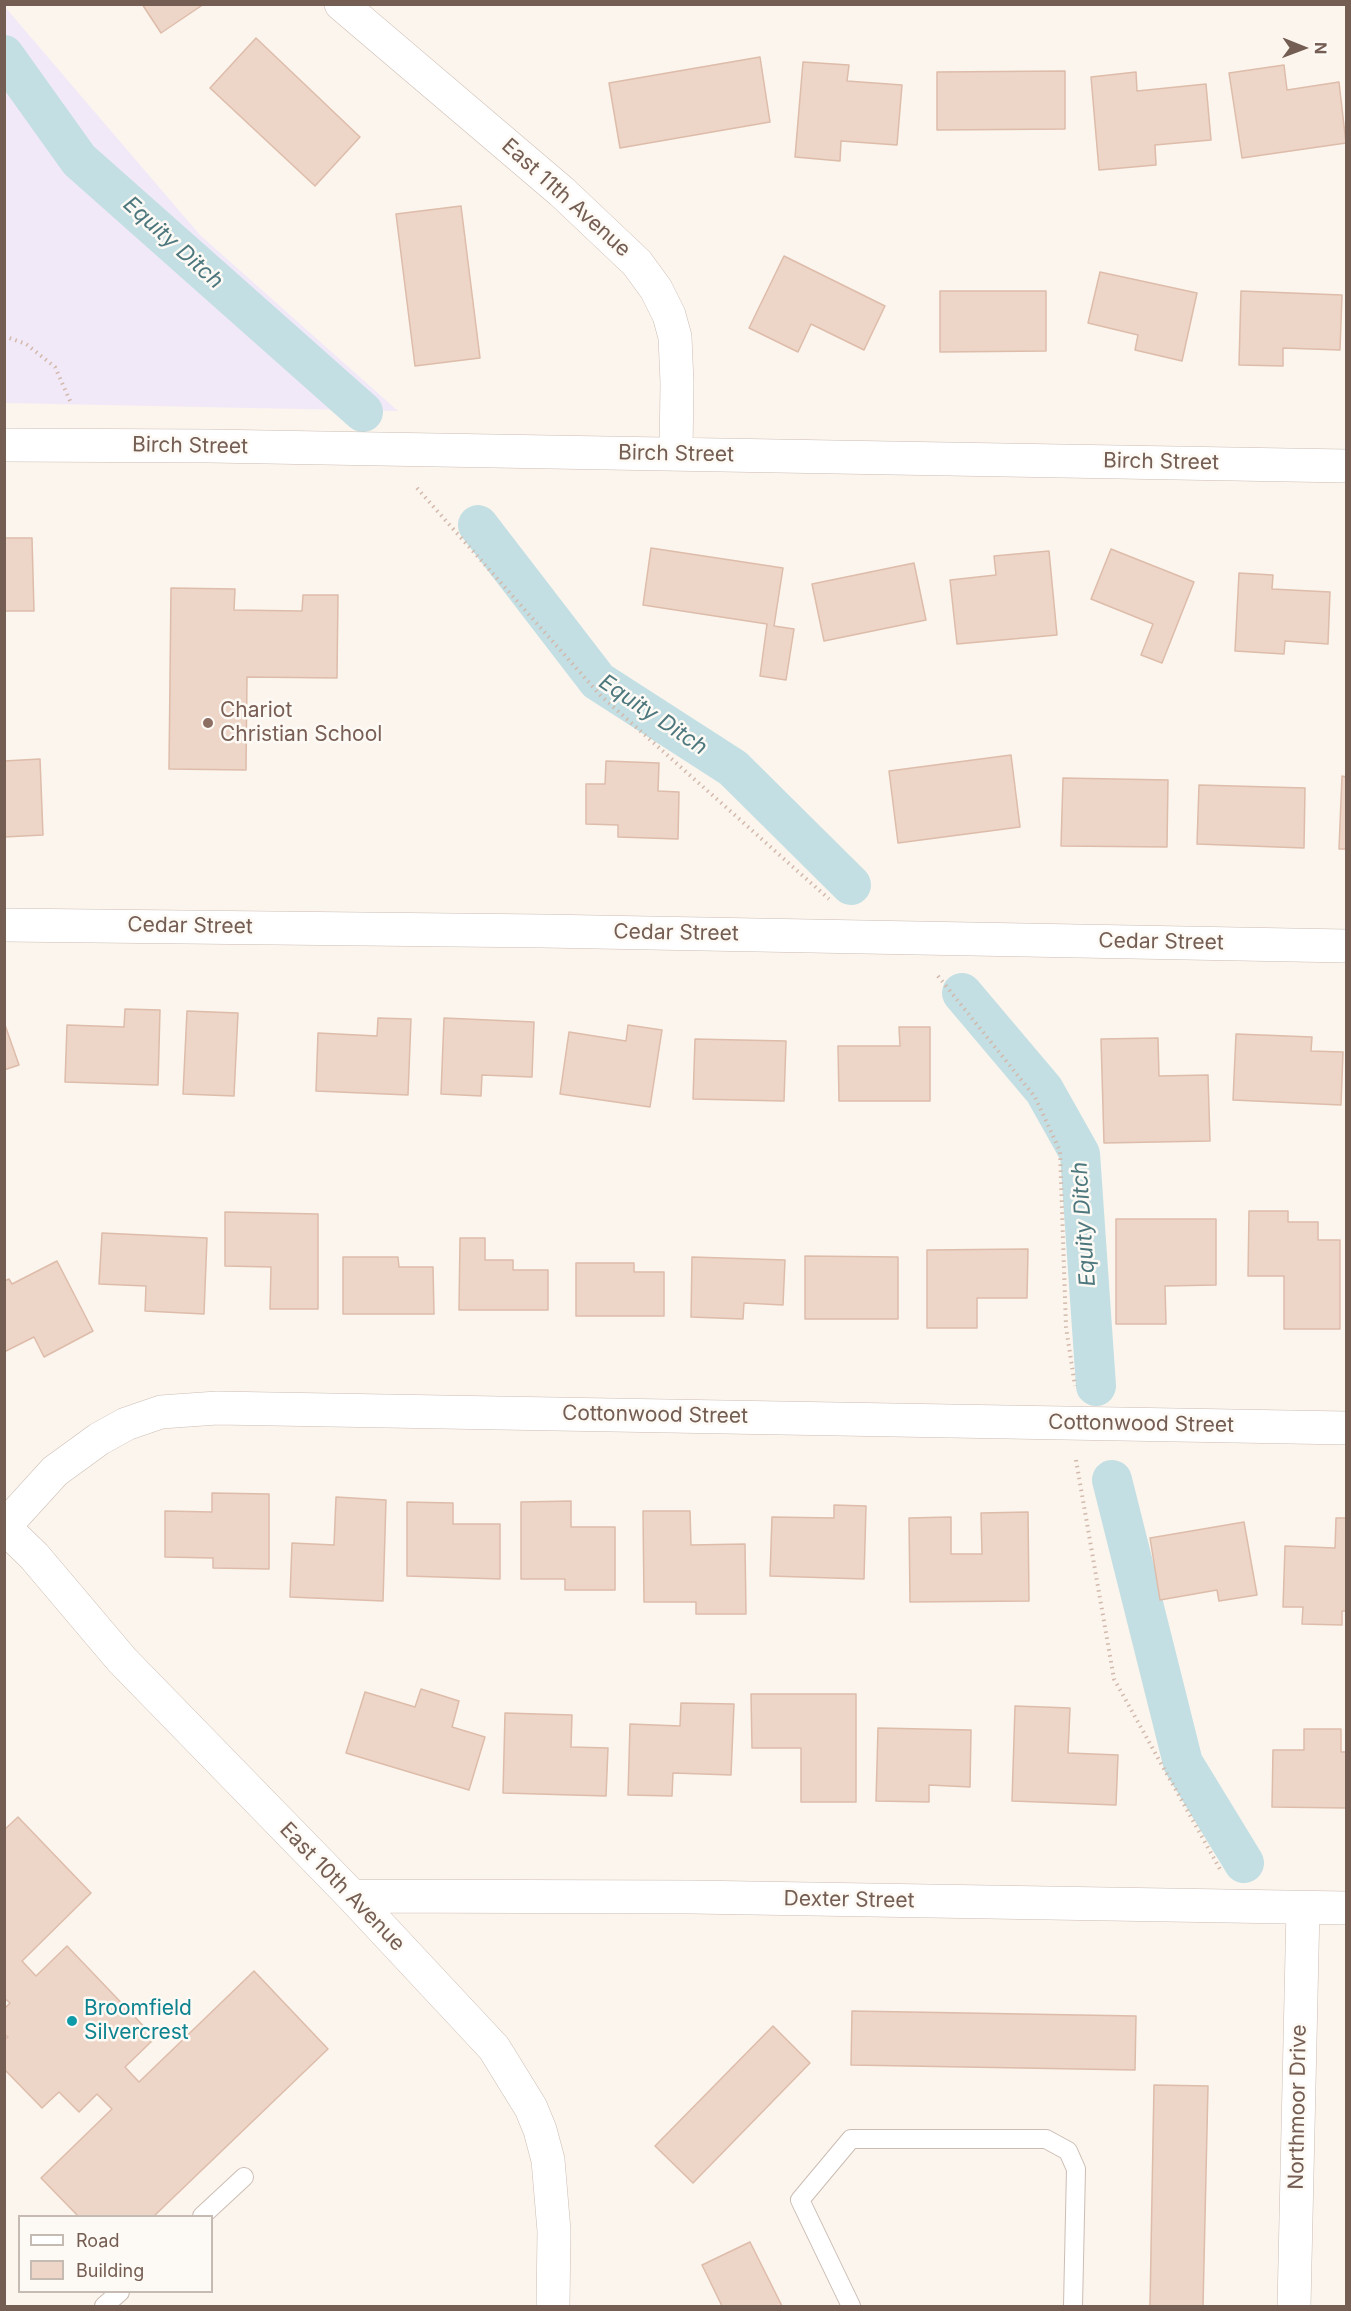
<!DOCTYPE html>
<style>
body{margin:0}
#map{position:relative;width:1351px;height:2311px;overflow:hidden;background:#fbf5ed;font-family:Inter,sans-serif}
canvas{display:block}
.frame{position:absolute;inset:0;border:6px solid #745d52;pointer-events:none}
.legend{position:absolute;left:18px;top:2215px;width:195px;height:78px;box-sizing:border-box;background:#fdf9f4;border:2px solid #c6bbb3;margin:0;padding:8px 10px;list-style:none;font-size:18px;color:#745d52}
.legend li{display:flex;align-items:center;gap:12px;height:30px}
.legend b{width:30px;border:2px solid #c6bbb3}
.north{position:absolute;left:1273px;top:18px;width:60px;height:60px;-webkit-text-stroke:4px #fdf9f4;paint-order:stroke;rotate:91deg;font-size:16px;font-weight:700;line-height:24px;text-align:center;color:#745d52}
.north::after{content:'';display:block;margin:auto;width:21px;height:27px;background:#745d52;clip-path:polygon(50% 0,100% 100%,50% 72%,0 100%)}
</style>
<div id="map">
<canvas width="1351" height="2311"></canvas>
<div class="frame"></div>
<ul class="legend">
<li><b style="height:8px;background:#fff"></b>Road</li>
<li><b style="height:16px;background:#edd5c8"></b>Building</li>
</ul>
<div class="north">N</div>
</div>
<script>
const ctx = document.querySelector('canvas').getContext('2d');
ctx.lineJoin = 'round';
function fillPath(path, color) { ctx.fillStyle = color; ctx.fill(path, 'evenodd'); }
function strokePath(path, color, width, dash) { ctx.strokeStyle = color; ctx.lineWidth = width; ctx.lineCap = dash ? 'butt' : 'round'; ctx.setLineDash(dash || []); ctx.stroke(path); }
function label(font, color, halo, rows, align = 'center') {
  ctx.font = font + ' Inter,sans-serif'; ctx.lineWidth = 5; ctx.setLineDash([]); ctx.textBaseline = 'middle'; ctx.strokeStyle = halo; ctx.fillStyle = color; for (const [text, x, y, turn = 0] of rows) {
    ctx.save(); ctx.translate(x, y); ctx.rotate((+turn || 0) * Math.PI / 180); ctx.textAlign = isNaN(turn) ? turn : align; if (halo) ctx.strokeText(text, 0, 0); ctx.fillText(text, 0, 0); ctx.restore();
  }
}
fillPath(new Path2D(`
 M5,7l195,228 198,176 -393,-8z`), '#f2e9f8');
strokePath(new Path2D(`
 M4,55l75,105 284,252
 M478,525l120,156 135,87 118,117
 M962,993l82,97 36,64 16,232
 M1112,1480l71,283 61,100`), '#c3dfe3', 40);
const building = new Path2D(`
 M142,4h62l-43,29z
 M256,38l104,99 -45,49 -105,-98z
 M760,57l10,65 -150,26 -11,-65z
 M803,62l46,3 -2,16 55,4 -5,60 -56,-4 -1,20 -45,-4z
 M1284,65l3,25 52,-8 7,61 -104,15 -13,-85z
 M1065,71v58l-128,1v-58z
 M1136,72l1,19 69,-7 5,56 -56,5 1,20 -57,5 -8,-93z
 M461,206l19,152 -65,8 -19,-152z
 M784,256l101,50 -21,44 -53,-26 -13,28 -49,-24z
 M1100,272l97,21 -15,68 -47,-11 3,-15 -50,-12z
 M940,291h106v60l-106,1z
 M1241,291l101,4 -2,55 -57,-2v18l-44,-1z
 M4,538h28l2,73h-30z
 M651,548l132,20 -9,58 20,3 -8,51 -26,-4 7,-52 -124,-19z
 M1111,549l83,33 -32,81 -21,-8 12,-31 -62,-25z
 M1049,551l8,84 -100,9 -7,-64 46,-5 -2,-19z
 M914,563l12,57 -102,21 -12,-57z
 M1239,573l34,2 -1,14 58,3 -2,52 -43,-3 -1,13 -49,-3z
 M171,588l64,1 -1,21 68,1 1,-16h35l-1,83 -90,-1 -1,93 -77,-1z
 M1011,755l9,72 -122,16 -9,-72z
 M40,759l3,76 -39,2v-76z
 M606,761l53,2 -1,28 21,1 -1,47 -60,-2v-12l-32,-1v-40h19z
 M1342,776l4,1v72h-7z
 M1063,778l105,2 -1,67 -106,-1z
 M1199,785l106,3 -1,60 -107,-4z
 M125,1009l35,1 -2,75 -93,-3 2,-57 57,2z
 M187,1011l51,2 -4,83 -51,-2z
 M378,1018l33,1 -3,76 -92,-4 2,-58 59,3z
 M444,1018l90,4 -2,55 -50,-2 -1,21 -40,-2z
 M4,1022l15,43 -15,5z
 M628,1025l34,5 -12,77 -90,-13 9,-62 57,9z
 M899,1027h31v74h-91l-1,-55h62z
 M1236,1034l76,3 -1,14 32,1 -2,53 -108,-5z
 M1158,1038l1,38 49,-1 2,66 -106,2 -3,-104z
 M695,1039l91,2 -2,60 -91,-2z
 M1249,1211h39v11h30v18h22v89h-56v-53h-36z
 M225,1212l93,2v95h-48l1,-42 -46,-1z
 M1116,1219h100v66l-51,1 1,38h-50z
 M102,1233l105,5 -3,76 -59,-3 1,-25 -47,-2z
 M460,1238h25v22h28v10h35v40h-89z
 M1028,1249l-1,49h-50v30h-50v-78z
 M805,1256l93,1v62h-93z
 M343,1257h55l1,10h34l1,47h-91z
 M692,1257l93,3 -2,45 -39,-2 -1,16 -52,-2z
 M57,1261l36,70 -49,26 -10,-20 -30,15v-71l5,-2 3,5z
 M576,1263h58v9h30v44h-88z
 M212,1493l57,1v75l-56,-1v-10l-48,-1v-46l47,1z
 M336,1497l50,3 -3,101 -93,-4 2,-54 42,2z
 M571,1501v26h44v63h-50v-11h-44v-77z
 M407,1502l46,1v21h47v55l-93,-3z
 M834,1505l32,1 -2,73 -94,-3 2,-59 62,1z
 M643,1511h47l1,34 54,-1 1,70h-50v-12h-52z
 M1028,1512l1,89 -119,1 -1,-84 42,-1v37h31l-1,-41z
 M1336,1518h10v93h-4v14l-40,-1 1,-17h-20l2,-61 50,2z
 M1244,1522l13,73 -38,6 -2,-11 -57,10 -10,-62z
 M421,1689l38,12 -7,26 33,10 -16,53 -123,-37 19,-61 50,15z
 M751,1694h105v108h-55v-54h-49z
 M681,1703l53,1 -3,71 -58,-2 -1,23 -44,-1 2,-71 50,2z
 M1015,1706l55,2 -2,45 50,2 -2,50 -104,-4z
 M505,1713l67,2 -1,32 37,1 -2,48 -103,-3z
 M878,1728l93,2 -1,57 -41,-2v17l-53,-1z
 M1304,1729h37v23h5v56l-74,-1 1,-57h31z
 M18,1817l73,76 -69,68 14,15 31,-30 88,92 -30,29 14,15 115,-111 74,78 -174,167h-76l-37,-38 71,-69 -15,-15 -18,18 -20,-20 -17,16 -38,-39v-29l4,-3 -4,-3v-25l6,-6 -6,-5v-168z
 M852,2011l284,5 -1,54 -284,-5z
 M773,2026l37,37 -117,120 -38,-37z
 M1154,2085l54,1 -5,220h-53z
 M750,2242l32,64h-60l-20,-41z`);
fillPath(building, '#edd5c8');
strokePath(building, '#debcaa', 1.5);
const service = new Path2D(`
 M202,2216l42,-39
 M104,2306l16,-14
 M851,2306l-51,-106 51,-61h195l22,12 8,18 -3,137`);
const minor = new Path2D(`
 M341,4l221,188 75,71 19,26 13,26 6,22 2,46 -1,70
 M4,445l206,1 1136,20
 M4,925l539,6 803,15
 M4,1527l51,-56 44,-32 27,-15 35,-12 56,-4 1129,20
 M4,1527l30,29 88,104 230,236 142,152 37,60 9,22 8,30 6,71 -1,75
 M352,1896l340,1 654,11
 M1294,2306l9,-398`);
strokePath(service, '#ccbdb4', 20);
strokePath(minor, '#ccbdb4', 34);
strokePath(new Path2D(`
 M4,336l22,8 29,23 16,36
 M417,488l184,208 228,203
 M938,976l97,121 25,54 6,176 9,59
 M1076,1460l38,219 107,192`), '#d2b9ab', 4, [1.5, 4.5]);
strokePath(service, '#fff', 18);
strokePath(minor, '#fff', 33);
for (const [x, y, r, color] of [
 [208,723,6,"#8d6e63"],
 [72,2021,6,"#0f9aa8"]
]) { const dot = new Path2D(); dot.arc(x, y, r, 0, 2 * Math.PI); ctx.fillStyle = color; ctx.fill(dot); strokePath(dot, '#fdf9f4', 2); }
label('21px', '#745d52', '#fdf9f4', [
 ["East 11th Avenue",566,198,42],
 ["Birch Street",190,446,1],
 ["Birch Street",676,454,1],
 ["Birch Street",1161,462,1],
 ["Cedar Street",190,926,1],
 ["Cedar Street",676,933,1],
 ["Cedar Street",1161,942,1],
 ["Cottonwood Street",655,1415,1],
 ["Cottonwood Street",1141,1424,1],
 ["East 10th Avenue",342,1887,46],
 ["Dexter Street",849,1900,1],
 ["Northmoor Drive",1298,2107,-89]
]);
label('21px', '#785e54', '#fdf9f4', [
 ["Chariot",220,711],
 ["Christian School",220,735]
], 'left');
label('21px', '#0d838f', '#fdf9f4', [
 ["Broomfield",84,2009],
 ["Silvercrest",84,2033]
], 'left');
label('italic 22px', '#4b777d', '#fdf9f4', [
 ["Equity Ditch",173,243,42],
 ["Equity Ditch",653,715,34],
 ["Equity Ditch",1084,1224,-94]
]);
</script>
